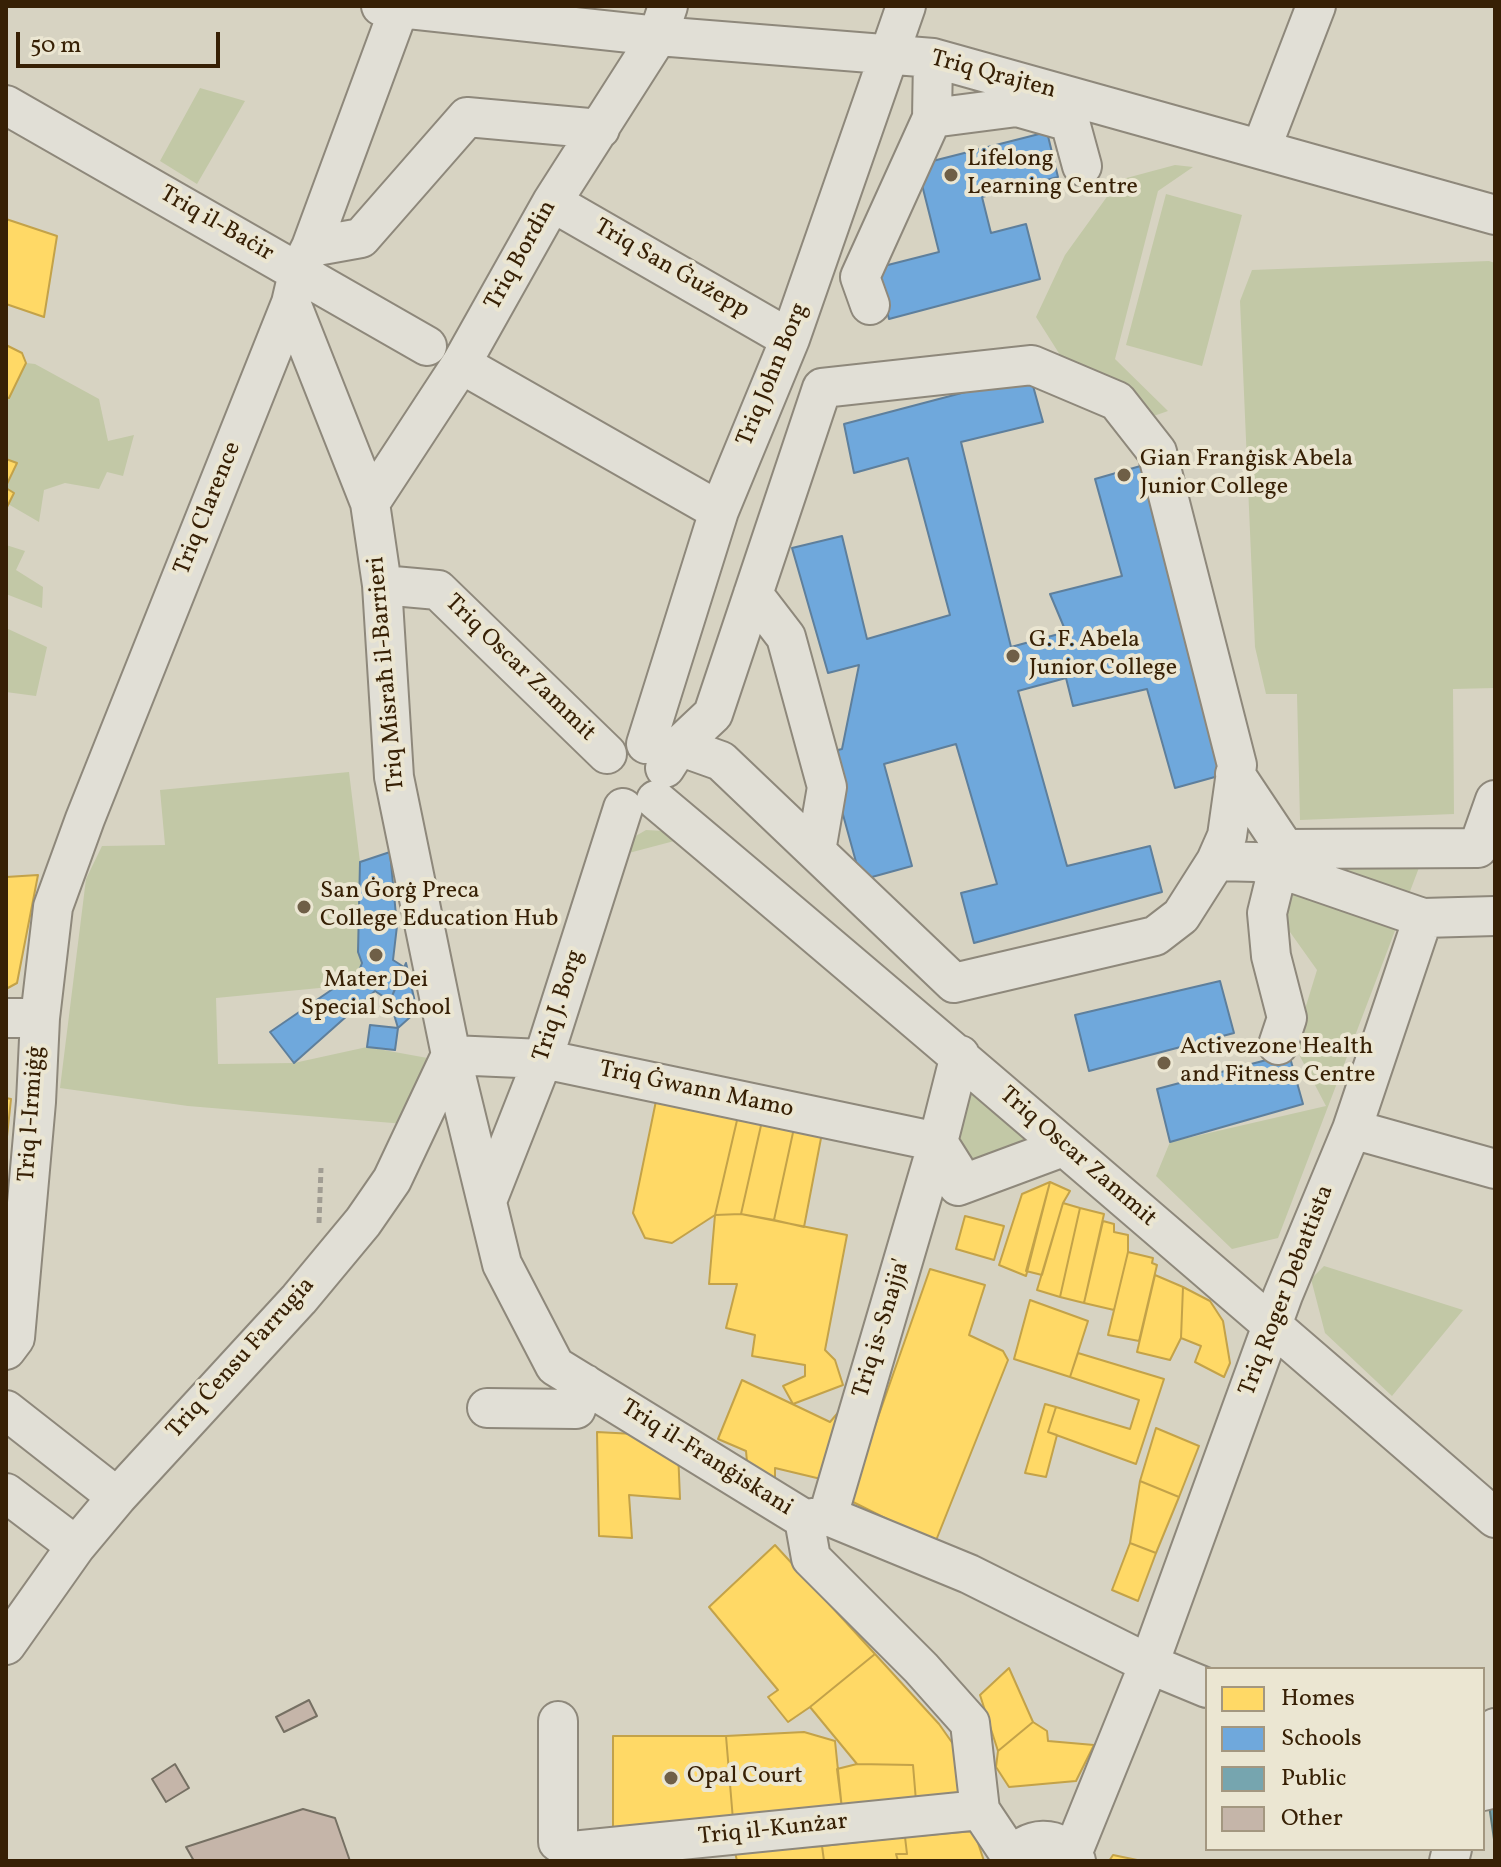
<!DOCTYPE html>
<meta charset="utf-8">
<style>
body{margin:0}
#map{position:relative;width:1501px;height:1867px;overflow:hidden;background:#d7d3c2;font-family:Vollkorn,serif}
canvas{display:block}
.frame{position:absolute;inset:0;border:8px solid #372005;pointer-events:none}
.legend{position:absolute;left:1205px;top:1667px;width:280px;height:184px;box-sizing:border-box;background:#ebe6d2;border:2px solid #a39780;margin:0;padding:10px 14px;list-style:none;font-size:24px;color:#372005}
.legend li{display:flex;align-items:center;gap:16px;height:40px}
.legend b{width:40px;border:2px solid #a39780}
.scale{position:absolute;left:16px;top:32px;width:204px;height:36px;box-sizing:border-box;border:4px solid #372005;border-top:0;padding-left:10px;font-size:24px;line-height:28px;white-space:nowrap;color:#372005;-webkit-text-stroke:6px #ebe6d2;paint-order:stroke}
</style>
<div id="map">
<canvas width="1501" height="1867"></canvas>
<div class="frame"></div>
<ul class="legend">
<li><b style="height:22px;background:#ffd966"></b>Homes</li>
<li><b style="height:22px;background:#6fa8dc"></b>Schools</li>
<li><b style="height:22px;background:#76a5af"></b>Public</li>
<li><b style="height:22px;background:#c5b5a9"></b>Other</li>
</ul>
<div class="scale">50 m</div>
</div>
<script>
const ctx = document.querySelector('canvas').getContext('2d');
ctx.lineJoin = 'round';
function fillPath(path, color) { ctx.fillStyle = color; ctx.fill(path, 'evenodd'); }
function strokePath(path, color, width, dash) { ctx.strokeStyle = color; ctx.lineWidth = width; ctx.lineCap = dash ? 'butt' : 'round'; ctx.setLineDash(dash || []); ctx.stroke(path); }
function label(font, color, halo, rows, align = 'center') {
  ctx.font = font + ' Vollkorn,serif'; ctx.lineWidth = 8; ctx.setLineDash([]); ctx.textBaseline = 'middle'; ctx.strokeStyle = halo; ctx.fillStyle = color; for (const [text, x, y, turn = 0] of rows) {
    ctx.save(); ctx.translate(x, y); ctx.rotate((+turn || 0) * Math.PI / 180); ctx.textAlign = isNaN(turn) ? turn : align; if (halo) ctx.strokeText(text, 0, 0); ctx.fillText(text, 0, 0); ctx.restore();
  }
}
fillPath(new Path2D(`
 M200,88l45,13 -48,83 -37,-23z
 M1175,165l18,2 -35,24 -43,168 53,52 -23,8 -78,-53 -31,-49 29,-62 54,-75z
 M1166,194l76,21 -40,151 -76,-21z
 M1489,261l6,2v425l-42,1 1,125 -154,6 -3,-126h-31l-11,-47 -15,-346 12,-31z
 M26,363l9,1 64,35 9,42 26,-6 -11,41 -16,-4 -8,17 -34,-6 -21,7 -5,32 -31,-18 5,-11 -7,-5 11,-25 -11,-4v-61h3z
 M6,545l19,6 -9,19 27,17 -1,21 -36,-14z
 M6,628l41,19 -11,49 -30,-4z
 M349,772l11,90 -2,90 4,11 -3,8 -19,15 -124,12 2,66 76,-1 73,-16 66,12 -28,65 -217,-18 -128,-18 26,-209 16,-33 63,-1 -5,-55z
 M646,830l17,1 15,9 -53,14 9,-17z
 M1310,836l118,8 -150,394 -46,11 -76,-73 14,-34 156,-36 -32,-61 23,-75 -42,-59z
 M969,1091l66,58 -70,21 -14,-14z
 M1324,1266l139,44 -71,86 -67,-63 -14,-54z`), '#c2c8a6');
const homes = new Path2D(`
 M6,219l51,17 -13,81 -38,-13z
 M6,345l16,8 4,10 -17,35h-3z
 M6,459l11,4 -11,23z
 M6,488l8,5 -8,16z
 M38,875l-21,108 -11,6v-112z
 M657,1096l81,20 -23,99 -43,28 -27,-5 -12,-25z
 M6,1098l5,1 -5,47z
 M738,1116l24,5 -21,93 -26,1z
 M762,1121l32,7 -20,92 -33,-6z
 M794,1128l28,5 -18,94 -30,-7z
 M1050,1182l20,9 -7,12 -21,72 -16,-4z
 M1050,1182l-24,94 -27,-11 23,-71z
 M1063,1203l17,5 -20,89 -23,-7z
 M1080,1208l24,6 -20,89 -24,-6z
 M741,1214l106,21 -22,115 10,10 8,25 -50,19 -10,-18 22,-10v-11l-53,-9 3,-21 -29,-7 11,-44h-28l6,-69z
 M965,1216l39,10 -10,34 -38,-11z
 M1103,1221l11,3v8l14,3v17l-14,58 -30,-7z
 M1128,1252l25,6 -1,5 5,2 -18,76 -31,-6z
 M930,1269l55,16 -16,50 34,16 5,9 -73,183 -86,-43z
 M1155,1275l28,12 -2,51 -11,22 -33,-8z
 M1183,1287l27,14 13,20 7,42 -6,14 -29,-15 6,-16 -20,-8z
 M1030,1300l58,21 -18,56 -56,-18z
 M1078,1353l86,26 -28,85 -88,-32 8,-25 74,22 9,-29 -69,-23z
 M742,1380l88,42 18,-21 -27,78 -46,-11v10l-28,-16 -1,-11 -28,-12z
 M1045,1404l11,3 -8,25 9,3 -11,42 -21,-4z
 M1156,1428l43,18 -20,51 -39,-16z
 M597,1432l37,2 44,16 2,49 -51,-4 3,43 -33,-2z
 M1140,1481l39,16 -23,56 -26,-10z
 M1130,1543l26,10 -18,48 -26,-11z
 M775,1545l100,109 -65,53 -22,15 -20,-25 10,-7 -69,-83z
 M875,1654l64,70 19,27 10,49 -52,1 -3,-36 -56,-1 -47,-57z
 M1009,1668l24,54 -35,29 -18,-56z
 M1033,1722l14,9 1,10 46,4 -18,36 -67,6 -13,-20 2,-16z
 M804,1732l31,9 7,68 -109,11 -7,-84z
 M613,1736h113l7,84 -120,17z
 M857,1764l56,1 3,36 -74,8 -5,-40z
 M974,1831l10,30h-86l-2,-7h11l-2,-17z
 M905,1837l2,17h-11l2,7h-74l-2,-15z
 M822,1846l2,15h-87l-2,-9z
 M1113,1855l29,6h-33z`);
fillPath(homes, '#ffd966');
strokePath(homes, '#c3a249', 2);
const schools = new Path2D(`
 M1047,132l11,45 -76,20 9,36 35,-9 14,55 -151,40 -13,-51 63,-16 -22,-87z
 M1030,375l13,47 -82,20 50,205 55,-15 -16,-38 72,-18 -27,-97 56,-16 82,309 -58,16 -28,-99 -74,17 -7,-28 -48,13 49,175 83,-20 12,46 -188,51 -13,-50 36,-9 -41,-140 -72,20 28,102 -51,14 -35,-127 16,-4 17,-84 -31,8 -36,-125 50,-12 25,103 83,-24 -42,-157 -54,15 -10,-49z
 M390,852l7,74 -4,34 11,7 -14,34 -15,-10 -81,72 -24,-31 89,-61 3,-8 -4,-11 2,-90z
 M406,963l11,48 -19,17 -8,-27z
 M1220,981l14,52 -145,38 -14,-56z
 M370,1025l28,3 -3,22 -28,-3z
 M1289,1054l14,50 -133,38 -13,-53z`);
fillPath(schools, '#6fa8dc');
strokePath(schools, '#5e7f9c', 2);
const public = new Path2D(`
 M1495,1804v42l-6,-41z`);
fillPath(public, '#76a5af');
strokePath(public, '#637d7c', 2);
const building = new Path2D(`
 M309,1700l8,16 -33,16 -8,-15z
 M175,1764l14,24 -23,14 -14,-23z
 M303,1809l32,9 15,43h-156l-8,-14z`);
fillPath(building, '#c5b5a9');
strokePath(building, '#767063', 2);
const minor = new Path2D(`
 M381,6l277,30 275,22 562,157
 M6,105l421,241
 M932,118l85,-11 53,15 12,44
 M1261,149l55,-143
 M552,202l238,137
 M311,247l50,-9 106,-121 133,12
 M291,303l79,200 12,82 12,192 57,278 51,209 53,102 249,153 24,-3 141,58 180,90 58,24
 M870,305l-10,-28 72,-159 1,-60
 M461,364l258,147
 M370,503l91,-139 91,-162 106,-166 10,-30
 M382,585l56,5 169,164
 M753,594l33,43 41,150 -11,64
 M646,744l73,-233 71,-172 116,-333
 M665,768l14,-22 34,-32 109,-326 210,-23 85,36 40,51 80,313 -10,71 -11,25 -35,55 -26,20 -201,47 -233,-222 -42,-15
 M1235,774l50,75 193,-1 17,-48
 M656,800c282,237 561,477 839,718
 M1216,861l40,1 22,6 145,50 72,-2
 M1278,868l-11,45 4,43 16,62 -9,27
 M6,1018h34
 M451,1055l92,4 395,83 17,27 3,17 105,-39
 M1352,1129l143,40
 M487,1201l56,-142 80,-251
 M6,1350l9,-12 21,-236 4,-84 13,-111 32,-88 206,-516 7,-30 13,-26 89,-241
 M487,1408l89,1 9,-25
 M6,1410l111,87
 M6,1493l70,53
 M828,1516l110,-374 22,-87
 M804,1519l7,39 110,110 49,55 10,87 32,48
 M6,1645l70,-99 41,-49 182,-198 64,-77 29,-42 59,-125
 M558,1721v121l14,9 408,-41
 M1483,1755l12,-27
 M1483,1791l12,-3
 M1072,1854l77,-190 134,-369 69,-166 71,-211
 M1010,1861c16,-26 50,-28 66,0
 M1449,1861l3,-12`);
strokePath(minor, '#8e887b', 42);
strokePath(new Path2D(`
 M319,1223l2,-55`), '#a19d93', 5, [6, 4]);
strokePath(minor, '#e1dfd6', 38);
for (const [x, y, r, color] of [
 [951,175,8,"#6f5f47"],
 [1124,475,8,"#6f5f47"],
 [1013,656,8,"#6f5f47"],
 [304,907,8,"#6f5f47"],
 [376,955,8,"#6f5f47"],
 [1164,1063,8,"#6f5f47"],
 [671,1778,8,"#6f5f47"]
]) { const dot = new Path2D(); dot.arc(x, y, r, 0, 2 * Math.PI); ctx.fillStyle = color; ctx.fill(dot); strokePath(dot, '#ebe6d2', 3); }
label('24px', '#372005', '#ebe6d2', [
 ["Triq Qrajten",993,76,15],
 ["Triq il-Baċir",216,225,30],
 ["Triq Bordin",522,256,-61],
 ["Triq San Ġużepp",671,270,30],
 ["Triq John Borg",774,375,-68],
 ["Triq Clarence",209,509,-68],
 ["Triq Oscar Zammit",519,669,44],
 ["Triq Misraħ il-Barrieri",388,674,-95],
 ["Triq J. Borg",560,1006,-72],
 ["Triq Ġwann Mamo",696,1091,12],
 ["Triq l-Irmiġġ",33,1114,-86],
 ["Triq Oscar Zammit",1077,1158,41],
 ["Triq Roger Debattista",1288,1291,-69],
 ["Triq is-Snajja'",883,1329,-73],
 ["Triq Ċensu Farrugia",242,1359,-48],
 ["Triq il-Franġiskani",706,1459,32],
 ["Triq il-Kunżar",773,1831,-6]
]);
label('24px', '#372005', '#ebe6d2', [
 ["Lifelong",967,161],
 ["Learning Centre",967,189],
 ["Gian Franġisk Abela",1140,461],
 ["Junior College",1140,489],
 ["G. F. Abela",1029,642],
 ["Junior College",1029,670],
 ["San Ġorġ Preca",320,893],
 ["College Education Hub",320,921],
 ["Mater Dei",376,982,"center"],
 ["Special School",376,1010,"center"],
 ["Activezone Health",1180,1049],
 ["and Fitness Centre",1180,1077],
 ["Opal Court",687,1778]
], 'left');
</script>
